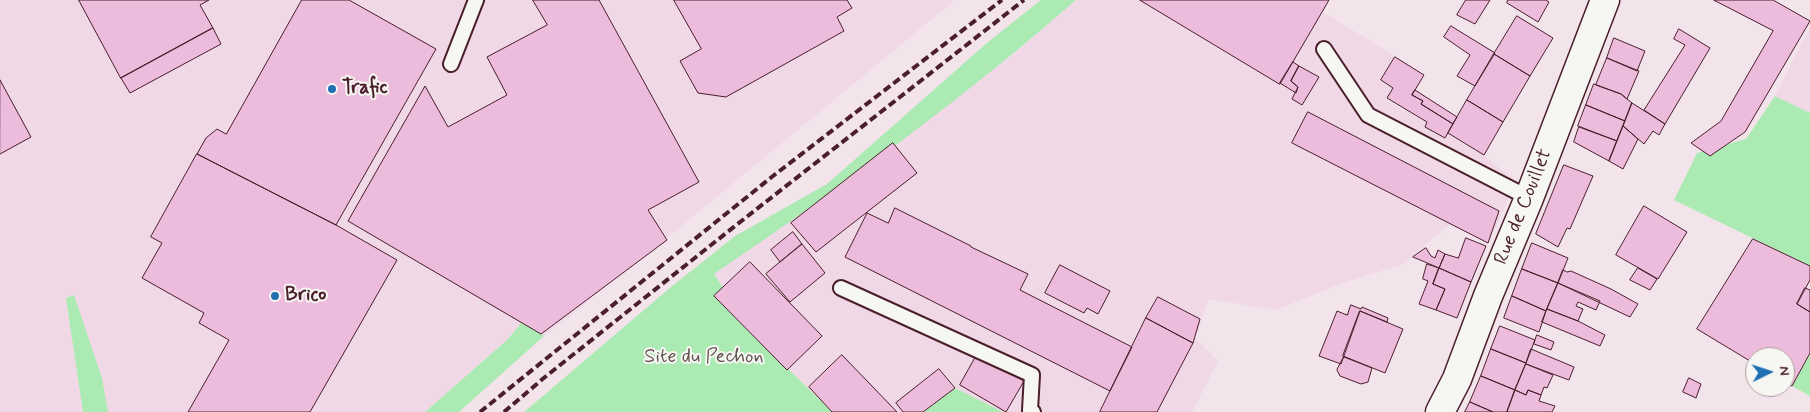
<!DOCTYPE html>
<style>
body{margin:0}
#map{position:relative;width:1810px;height:412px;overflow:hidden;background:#f3e4eb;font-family:Mynerve,sans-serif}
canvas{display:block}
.north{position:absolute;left:1745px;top:347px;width:50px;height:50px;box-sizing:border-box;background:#f6f6f2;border:1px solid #b1a0a2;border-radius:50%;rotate:86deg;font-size:14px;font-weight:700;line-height:20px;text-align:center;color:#4a1f2b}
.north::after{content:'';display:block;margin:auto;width:18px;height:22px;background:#1f6fb2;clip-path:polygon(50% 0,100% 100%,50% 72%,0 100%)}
</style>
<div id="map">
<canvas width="1810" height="412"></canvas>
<div class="north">N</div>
</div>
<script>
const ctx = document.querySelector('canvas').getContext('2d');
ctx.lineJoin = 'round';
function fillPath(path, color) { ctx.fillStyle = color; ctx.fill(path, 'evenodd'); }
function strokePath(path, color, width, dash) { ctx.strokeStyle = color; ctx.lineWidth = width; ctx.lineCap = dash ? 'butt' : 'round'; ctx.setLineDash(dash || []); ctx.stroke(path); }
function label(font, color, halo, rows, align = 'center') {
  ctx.font = font + ' Mynerve,sans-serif'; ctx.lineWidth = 4; ctx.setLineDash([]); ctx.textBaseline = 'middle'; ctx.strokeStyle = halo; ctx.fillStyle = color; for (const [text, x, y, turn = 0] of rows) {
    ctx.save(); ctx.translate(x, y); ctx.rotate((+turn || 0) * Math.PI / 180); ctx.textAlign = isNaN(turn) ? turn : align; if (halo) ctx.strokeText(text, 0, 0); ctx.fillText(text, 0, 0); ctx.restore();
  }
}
fillPath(new Path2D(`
 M0,0h955l-276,228 -135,108 -21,-15 -16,19 -82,72h-317l-6,-34 -36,-80 17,114h-83z
 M1076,0h254l-7,12 85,52 -23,36 63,33 35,22 34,27 -29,61 -38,-19 -49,41 -56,17 -69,28 -67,-11 -14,39 23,23 -26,51h-189l-48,-24 -31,24h-92l-74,-73 -45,-65 152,-106 151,-116z
 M1810,27v86l-35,-17z`), '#f1d8e6');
fillPath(new Path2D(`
 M1041,0h35c-114,100 -237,189 -362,274l44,65 74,73h-308l147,-125 64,-51 92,-52 161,-142z
 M1775,96l35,17v153l-136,-66 23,-47 49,-14z
 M74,295l28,83 6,34h-25l-17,-114z
 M523,321l21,15 -85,76h-34l82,-72z
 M1810,354v42l-18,-10z
 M955,388l48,24h-79z`), '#abebb3');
const building = new Path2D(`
 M79,0h130l-9,5 13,23 -92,50z
 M302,0h47l87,49 -100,176 -139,-71 9,-16 11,-9 9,5z
 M533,0h66l100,182 -51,28 19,30 -126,94 -193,-113 77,-135 23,41 59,-32 -20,-38 60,-32z
 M674,0h173l5,8 -15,9 7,14 -118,66 -28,-4 -18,-32 21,-12z
 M1140,0h189l-49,84z
 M1466,0h24l-15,24 -18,-9z
 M1508,0h38l3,2 -11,20 -31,-19z
 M1714,0h59l37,21 -65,111 -35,24 -19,-13 30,-22 52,-90z
 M1517,16l36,22 -23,38 -36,-22z
 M1451,26l44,27 -20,33 -18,-10 13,-21 -26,-18z
 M213,28l8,16 -91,49 -9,-15z
 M1679,29l31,19 -45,76 -21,-14 41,-65 -11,-6z
 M1614,38l31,13 -8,20 -30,-13z
 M1494,54l36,22 -27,46 -36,-22z
 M1395,57l29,18 -12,20 11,6 -2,3 32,20 -8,14 -20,-11 2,-5 -40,-24 6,-10 -12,-8z
 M1607,58l32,13 -12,28 -6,-5 -25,-9z
 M1293,62l6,4 -8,15 7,6 -2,6 -16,-10z
 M1299,66l20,11 -17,28 -10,-6 6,-12 -7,-6z
 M0,80l31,57 -31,17z
 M1594,84l27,10 11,9 -7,18 -39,-16z
 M1415,90l42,27 -4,7 -32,-20 2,-3 -11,-6z
 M1467,100l36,22 -19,33 -36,-22z
 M1632,103l33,21 -6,11 -6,-4 -9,13 -21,-18z
 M1586,105l39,16 -8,20 -39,-15z
 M1308,112l191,99 -11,32 -196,-100z
 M1623,126l15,13 -15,30 -14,-8z
 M1579,127l38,14 -8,20 -35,-19z
 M893,143l24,30 -101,79 -25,-29z
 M197,154l139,71 61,35 -87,152h-122l41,-72 -30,-17 5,-10 -62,-35 20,-35 -11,-6z
 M1564,165l29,11 -23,53 -3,-1 -9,19 -22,-13z
 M1644,206l43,26 -29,47 -42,-24z
 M895,208l76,38v1l57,27 -8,16 112,57 -22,44 -265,-134 22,-44 21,10z
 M793,232l9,12 -22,18 -9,-12z
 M1466,238l20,8 -15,36 -32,-14 6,-14 13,4z
 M1753,239l57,27v14l-13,24 13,8v41l-18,33 -7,-4v-25h-30v7l-58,-35z
 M1532,243l36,15 -10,25 -36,-14z
 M802,244l23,29 -35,29 -24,-28z
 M1426,248l5,8 4,2 3,-8 7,4 -6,14 -26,-11z
 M750,262l72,74 -35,34 -73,-74z
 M1427,264l12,4 -6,16 12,5 -9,21 -17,-6 9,-23 -5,-2z
 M1060,265l50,26 -12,23 -11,-6 -3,5 -39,-20z
 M1439,268l32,14 -14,36 -21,-8 9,-21 -12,-5z
 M1638,268l19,11 -7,11 -20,-10z
 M1522,269l36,14 -12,28 -34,-15z
 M1563,270l4,2 4,-1 40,18 27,15 -8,13 -72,-34z
 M1558,283l42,18 -4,9 -18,-8 -2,4 7,3 -5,12 -31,-12z
 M1805,288l5,2v22l-13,-8z
 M1512,296l34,15 -7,21 -35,-14z
 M1158,297l42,22 -7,24 -47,-25z
 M1351,305l10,4 1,-2 26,11 -1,4 -27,-11 -19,53 -22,-8 18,-45 10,4z
 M1547,309l31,12 27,14 -5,11 -58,-24z
 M1360,311l43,18 -18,44 -42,-17z
 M1146,318l47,25 -36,69h-57z
 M1500,326l35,14 -9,23 -35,-14z
 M1537,335l17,7 -3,8 -17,-6z
 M1491,349l35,14 -11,27 -34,-14z
 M1531,349l43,18 -5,13 -43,-16z
 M978,353l46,28 -18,31 -46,-27z
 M842,355l55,57h-65l-23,-25z
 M1344,357l28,11 -4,14 -7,2 -21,-8 -3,-6z
 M1526,364l27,11 -6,13 -3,-1 -3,8 -13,-5 -2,5 -11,-5z
 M939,369l16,19 -32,24h-20l-7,-9z
 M1481,376l34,14 -8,22h-14l-23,-10z
 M1689,378l12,6 -5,14 -13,-6z
 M1515,390l11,5 2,-5 13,5 -2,6 16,5 -3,6h-45z
 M1470,402l23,10h-28z`);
fillPath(building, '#edbbdb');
strokePath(building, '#4a1f2b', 1);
const lane = new Path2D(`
 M1324,49l44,66 161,83
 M451,64l25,-64
 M841,288l191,87 -2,35 3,2`);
const street = new Path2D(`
 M1440,412l17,-33 31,-83 41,-98 76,-198`);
strokePath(lane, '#4a1f2b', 18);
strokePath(street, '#4a1f2b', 31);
strokePath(lane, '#f6f6f2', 14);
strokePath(street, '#f6f6f2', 28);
strokePath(new Path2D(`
 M480,412l293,-236 229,-176
 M504,412l41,-35 190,-151 289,-226`), '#4a1f2b', 4, [8, 4]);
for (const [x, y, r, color] of [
 [332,89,5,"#1f6fb2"],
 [275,296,5,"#1f6fb2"]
]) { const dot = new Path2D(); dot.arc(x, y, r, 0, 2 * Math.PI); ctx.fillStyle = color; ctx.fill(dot); strokePath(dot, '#f6f6f2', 2); }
label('bold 20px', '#4a1f2b', '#f6f6f2', [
 ["Trafic",342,89],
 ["Brico",285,296]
], 'left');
label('20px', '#4a1f2b', '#f6f6f2', [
 ["Rue de Couillet",1524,207,-68]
]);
label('20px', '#62524d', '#f6f6f2', [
 ["Site du Pechon",704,358]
]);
</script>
